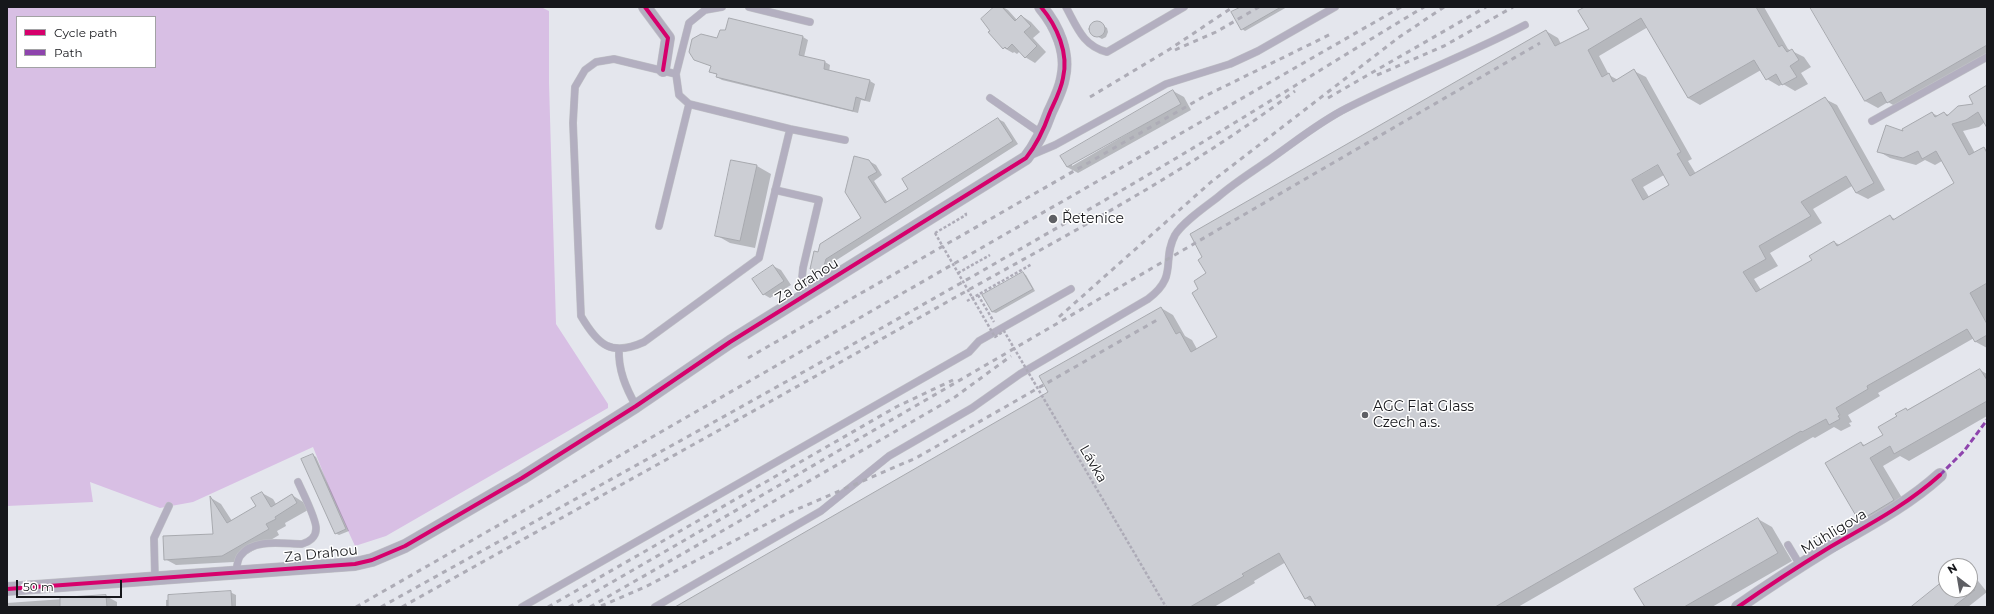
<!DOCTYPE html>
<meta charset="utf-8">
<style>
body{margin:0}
#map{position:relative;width:1994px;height:614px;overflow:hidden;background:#e4e6ed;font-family:Montserrat,sans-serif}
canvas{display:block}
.frame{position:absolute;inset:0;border:8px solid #16171b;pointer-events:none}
.legend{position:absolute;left:16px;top:16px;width:140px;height:52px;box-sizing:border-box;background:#fff;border:1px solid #a2a2a4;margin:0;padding:5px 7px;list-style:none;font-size:12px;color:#16171b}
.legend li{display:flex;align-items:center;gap:8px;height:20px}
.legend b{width:20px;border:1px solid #a2a2a4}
.north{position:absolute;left:1938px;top:558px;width:40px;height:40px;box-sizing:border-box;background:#fff;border:1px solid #a2a2a4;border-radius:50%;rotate:329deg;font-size:11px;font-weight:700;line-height:16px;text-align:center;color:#16171b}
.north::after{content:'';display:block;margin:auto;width:14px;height:18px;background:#5e5f64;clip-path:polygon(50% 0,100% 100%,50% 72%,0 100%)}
.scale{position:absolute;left:16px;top:580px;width:106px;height:18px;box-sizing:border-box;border:2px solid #16171b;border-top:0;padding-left:5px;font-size:12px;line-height:14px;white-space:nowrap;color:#16171b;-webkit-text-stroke:3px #fff;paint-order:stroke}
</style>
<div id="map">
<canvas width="1994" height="614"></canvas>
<div class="frame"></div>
<ul class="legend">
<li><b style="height:5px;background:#d6006c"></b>Cycle path</li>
<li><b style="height:5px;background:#8e44ad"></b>Path</li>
</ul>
<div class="north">N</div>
<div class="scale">50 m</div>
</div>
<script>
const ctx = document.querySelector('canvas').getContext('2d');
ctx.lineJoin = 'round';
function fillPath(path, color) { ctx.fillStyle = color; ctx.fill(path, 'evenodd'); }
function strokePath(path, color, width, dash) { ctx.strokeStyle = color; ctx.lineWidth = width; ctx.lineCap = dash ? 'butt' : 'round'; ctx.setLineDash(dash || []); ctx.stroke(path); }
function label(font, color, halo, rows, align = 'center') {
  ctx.font = font + ' Montserrat,sans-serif'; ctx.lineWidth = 3; ctx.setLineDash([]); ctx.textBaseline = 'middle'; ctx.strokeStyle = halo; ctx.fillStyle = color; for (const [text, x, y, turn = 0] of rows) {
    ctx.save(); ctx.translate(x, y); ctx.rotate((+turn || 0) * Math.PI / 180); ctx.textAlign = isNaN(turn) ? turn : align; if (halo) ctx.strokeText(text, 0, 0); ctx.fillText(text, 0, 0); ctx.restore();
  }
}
fillPath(new Path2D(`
 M7,7h534l8,4v72l7,241 52,80v4l-222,128 -31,10 -42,-92 17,36 -17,-43 -120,55 -33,6 -70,-26 3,20 -86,4zM17,17h138v50h-138z`), '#d8bfe4');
fillPath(new Path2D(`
 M995,7h8l5,3 9,10 5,-4 9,6 9,10 -7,6 13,14 -11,11 -10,-6 -5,-6 -3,3 -3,-2 -1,1 -9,-5 -13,-17z
 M1243,7h44l-42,24 -3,-2z
 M1587,7h177l24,42 16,8 7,10 -10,6 7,11 -13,7 -12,-7 -4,2 -12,-7 -6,-9 -61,35 -12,-7 -40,-71 -49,29 10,19 9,5 16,-9 12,6 46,82 -4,2 8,13 129,-75 12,6 48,85 -17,9 -12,-6 -4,-7 -39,23 9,14 -52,30 8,13 -24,13 7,11 52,-30 21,-18 6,3 50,-29 6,4 59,-37 -13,-22 -7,4 -10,-5 -9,5 -26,-7 -12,-7 54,-38 6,3 6,-3 5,2 26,-11 12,-18v37l-2,-1 -6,5 -16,4 12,22 9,-5 3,2v198l-11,-6 -2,-4 -96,55 2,3 -32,19 4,7 -3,1 2,3 -10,5 -7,-4 -19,11 -2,-1 -295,170h-201l-1,-3 -11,-6 -19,-36 -32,19 1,2 -41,24h-537l372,-215 112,-84 12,7 12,21 7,4 5,9 22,-12 327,-306 12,7 3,6 29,-15zM1664,175l6,10 -21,12 -6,-10z
 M1812,7h175v52l-87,50 -12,-7 -10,6 -13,-7z
 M730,19l73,18 5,3 -4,17 21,5 5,3 -1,7 41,9 5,3 -5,18 -9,-2 -3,13 -136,-33 -5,-3 1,-2 -8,-3 2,-6 -17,-6 31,-29z
 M1098,22l9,6 1,4 -2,5 -4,2 -11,-6 -1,-5 2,-4z
 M1173,91l11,6 7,13 -113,63 -11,-6 -5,-11zM1159,113l1,2 -88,51v-2z
 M998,119l6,3 14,22 -186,119 -4,12 -17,-7 8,-15 43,-34 7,-58 7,4 6,10 -8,6 14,22 21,-14z
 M757,166l14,8 -16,74 -25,-5 -14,-8z
 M773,266l8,4 10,15 -21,13 -7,-4z
 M1023,273l3,2 9,16 -39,22 -4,-1z
 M1980,370l7,4v42l-78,45 -9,-5 -17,10 25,42 -35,21 -14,-8 2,-78 5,3 19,-10 21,-27 3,2z
 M313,455l3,2 33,74 -10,4 -4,-2z
 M262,493l11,6 3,5 16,-9 11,7 5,8 -23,13 1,3 -9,5 2,4 -45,27 -58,3 -11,-6 49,-25 -3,-36 10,6 11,17 25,-14z
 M1758,519l14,8 20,34 -80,46h-66z
 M1970,571l17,21 -19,15h-56l34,-26v9h24z
 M230,592l6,3v12h-70v-7z
 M106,596l11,6v5h-110v-4z`), '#0003');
const building = new Path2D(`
 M994,7h8l13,14 6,-6 10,11 -7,6 13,14 -12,12 -13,-14 -5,5 -2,-2 -2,2 -15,-17 2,-1 -9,-12z
 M1241,7h40l-40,23 -10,-18z
 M1585,7h171l23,40 3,-2 5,7 5,-3 7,11 -9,6 7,11 -15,8 -6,-11 -10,6 -12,-20 -66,38 -47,-80 -53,32 14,27 7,-4 4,9 21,-13 47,83 -4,2 13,22 135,-79 7,10 42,76 -18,10 -10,-17 -45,26 10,14 -52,30 7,13 -23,13 13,20 56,-32 -3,-4 25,-15 3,5 53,-31 3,5 61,-37 -18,-32 -14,8 -4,-8 -15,7 -26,-6 9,-27 17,6 -1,-2 30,-17 3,5 9,-5 3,4 11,-10 15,-2 -4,-8 18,-11v43l-9,-16 -12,8 -14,4 17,31 15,-8 3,6v130l-17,10 17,31v11l-12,7 -8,-13 -100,57 1,3 -32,19 4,7 -2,1 2,3 -11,6 -3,-6 -24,13 -1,-1 -306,176h-179l-6,-11 -5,3 -26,-46 -37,21 2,2 -54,31h-515l373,-215 -9,-16 122,-69 15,27 4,-2 11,20 26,-15 -25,-44 6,-4 -4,-8 12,-8 -8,-13 4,-3 -12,-23 356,-204 9,16 34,-17 -11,-18zM1658,165l11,20 -26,15 -11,-20z
 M1810,7h177v38l-100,58 -6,-11 -16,9z
 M729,18l74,18 -4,19 26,6 -1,8 46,11 -5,20 -9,-3 -3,14 -137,-34 1,-3 -8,-2 2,-6 -17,-6 -5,-8 3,-13 9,-5 16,4 3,-8h5z
 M1089 29a8 8 0 1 1 16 0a8 8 0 1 1-16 0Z
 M1173,90l8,14 -114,63 -7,-11z
 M998,118l15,23 -187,118 -4,13 -12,-3 4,-18 4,1 2,-8 41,-26 -16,-26 9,-36 15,4 8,12 -9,5 17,26 23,-14 -6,-10z
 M731,160l26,5 -17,76 -25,-5z
 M773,265l11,16 -21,14 -11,-16z
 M1023,272l10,17 -41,23 -10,-17z
 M1980,369l7,11v21l-93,53 -4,-8 -20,12 24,42 -35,21 -34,-58 36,-21 2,4 20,-11 -5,-8 19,-11 -2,-2 11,-6 1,2z
 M313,454l33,75 -11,5 -34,-75z
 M262,492l9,15 21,-13 5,9 -22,14 1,2 -10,5 3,5 -47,27 -58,4 -1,-24 50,-2 -3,-38 17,27 29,-17 -5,-8z
 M1758,518l20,35 -94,54h-39l-11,-18z
 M1946,579v11h29l-22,17h-42z
 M231,591l1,16h-64v-12z
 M106,595l1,12h-47v-9z`);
fillPath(building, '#ccced4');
strokePath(building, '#a7a9ae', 1);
const lane = new Path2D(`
 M722,7l-17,3 -16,13 -13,51 3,21 10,9 101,25 55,11
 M749,7l61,15
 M1066,7c11,20 17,39 41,45l77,-45
 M676,74l-62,-15 -18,3 -11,8 -10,17 -2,36 8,193c17,29 30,41 63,26l115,-84 31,-129
 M990,98l52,36
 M1872,121l115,-64
 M1029,156l26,-11 111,-61 64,-20 28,-13 77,-44
 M775,190l44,10 -16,68 -1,10 6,15
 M659,226l30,-122
 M619,349c-1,21 7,39 17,57
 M1788,545l12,20
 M236,573c1,-6 1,-14 5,-18 13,-17 43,-11 61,-11 7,-2 14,-7 14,-15 1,-9 -14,-38 -18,-47
 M155,578l-1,-40 15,-32
 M522,607l447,-255 10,-11 92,-52
 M655,607l166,-96 68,-55 83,-48 48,-34 128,-75c31,-23 13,-38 27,-64 8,-13 30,-28 43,-38 16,-14 34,-25 51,-37 26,-18 50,-38 78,-52 59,-30 120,-53 178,-83`);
const street = new Path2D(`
 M645,7l23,31 -5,32
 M7,589l348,-25 17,-4 33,-14 117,-68 114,-72 94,-64 296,-184c12,-15 18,-29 24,-46 5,-11 11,-22 13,-34 6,-25 -6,-52 -22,-71
 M1738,607c30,-21 61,-41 92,-60 38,-22 77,-42 110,-72`);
strokePath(lane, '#c0c2c6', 8);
strokePath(street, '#c0c2c6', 14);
strokePath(new Path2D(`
 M935,233l31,-18 -1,-4
 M958,273l32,-18
 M978,295l16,27
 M967,301l65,-37`), '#adabb7', 2.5, [3, 2]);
strokePath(lane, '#b3afc0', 7);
strokePath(street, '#b3afc0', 13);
strokePath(new Path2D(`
 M1175,50l41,-18 43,-25
 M1377,75l67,-29 69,-39
 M1090,97l80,-48 63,-42
 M1328,98l158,-91
 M1059,317l152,-135 187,-144 46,-31
 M748,358l455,-261 130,-64
 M601,606l44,-19 141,-73 130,-56 241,-138
 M356,607l1045,-600
 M381,607c248,-138 498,-275 743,-418 101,-59 200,-122 300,-182
 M402,607c184,-103 369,-205 552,-309 116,-65 235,-127 341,-207
 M548,607l348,-200 57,-27
 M569,607c324,-187 647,-377 971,-564
 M590,607l365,-210 56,-41`), '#adacb6', 3, [5, 5]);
strokePath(new Path2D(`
 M935,233l60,104 9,-6 162,276`), '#adabb7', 2.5, [3, 2]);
strokePath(new Path2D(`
 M1940,475l24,-24 23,-31`), '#8e44ad', 3, [6, 3]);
strokePath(new Path2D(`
 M645,7l23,31 -5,32
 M7,589l348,-25 17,-4 33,-14 117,-68 114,-72 94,-64 296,-184c12,-15 18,-29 24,-46 5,-11 11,-22 13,-34 6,-25 -6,-52 -22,-71
 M1738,607c30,-21 61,-41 92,-60 38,-22 77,-42 110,-72`), '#d6006c', 4);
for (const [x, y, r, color] of [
 [1053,219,5,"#5e5f64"],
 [1365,415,4,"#5e5f64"]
]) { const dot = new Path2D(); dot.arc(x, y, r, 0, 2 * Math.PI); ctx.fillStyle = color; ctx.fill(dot); strokePath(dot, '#fff', 1.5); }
label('14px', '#16171b', '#fff', [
 ["Řetenice",1062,219],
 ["AGC Flat Glass",1373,407],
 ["Czech a.s.",1373,423]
], 'left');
label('14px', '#16171b', '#fff', [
 ["Za drahou",807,281,-32],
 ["Lávka",1093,464,60],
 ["Mühligova",1834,532,-31],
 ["Za Drahou",321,554,-6]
]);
</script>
